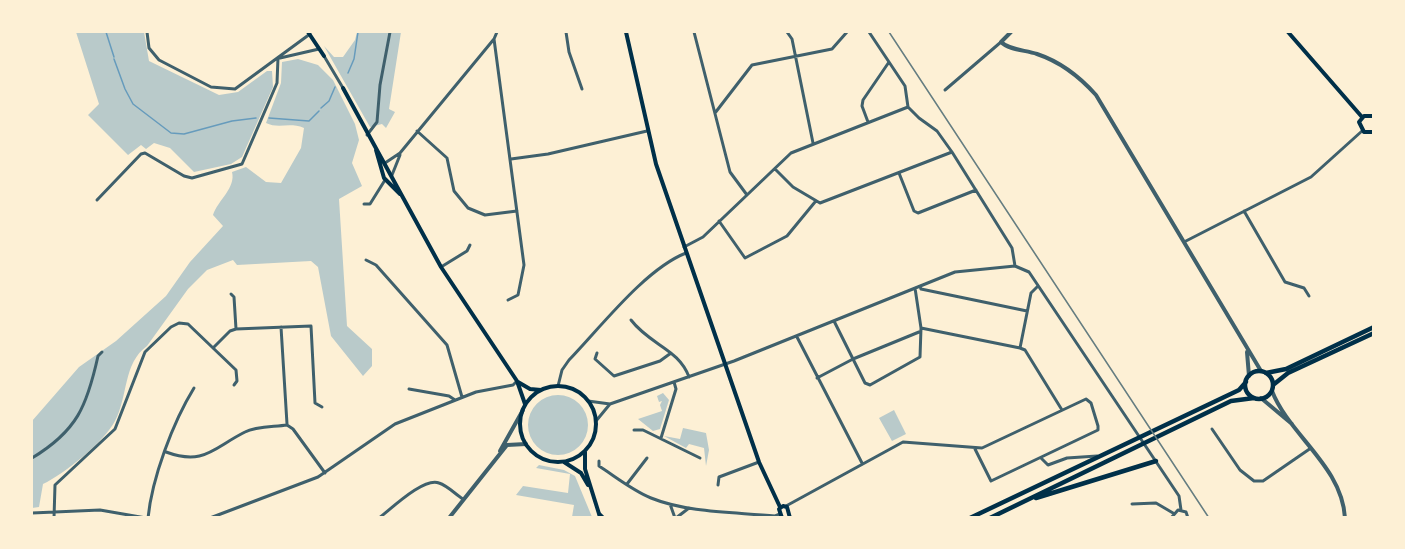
<!DOCTYPE html>
<style>
body{margin:0}
#map{position:relative;width:1405px;height:549px;overflow:hidden;background:#fdf0d5;font-family:"Open Sans",sans-serif}
canvas{display:block}
.frame{position:absolute;inset:0;border:33px solid #fdf0d5;pointer-events:none}
</style>
<div id="map">
<canvas width="1405" height="549"></canvas>
<div class="frame"></div>
</div>
<script>
const ctx = document.querySelector('canvas').getContext('2d');
ctx.lineJoin = 'round';
function fillPath(path, color) { ctx.fillStyle = color; ctx.fill(path, 'evenodd'); }
function strokePath(path, color, width, dash) { ctx.strokeStyle = color; ctx.lineWidth = width; ctx.lineCap = dash ? 'butt' : 'round'; ctx.setLineDash(dash || []); ctx.stroke(path); }
fillPath(new Path2D(`
 M76,32h68l5,29 70,34 19,-3 29,-21h5l1,16 -31,70 -11,7 -37,8 -24,-24 -16,-5 -8,6 -5,-4 -13,10 -40,-40 11,-11z
 M357,32h44l-12,77 6,3 -9,16 -4,-4 -12,3 -46,-81 10,11h9l12,-17z
 M298,59l20,6 15,15 22,44 4,16 -7,23 10,23 -23,13 8,127 25,23v17l-9,10 -32,-40 -13,-69 -7,-6 -74,4 -4,-5 -26,10 -19,19 -41,57c-24,17 -19,51 -32,75 -11,21 -51,53 -72,63l-4,23 -7,1v-87l47,-54 37,-26 50,-45 24,-34 33,-36 -10,-11c5,-15 23,-27 19,-43l14,-5 20,15 15,1 20,-35 3,-20c-14,-6 -26,1 -38,-5l15,-40 1,-21z
 M663,393l6,7 -9,29 -7,2 -15,-12 24,-8 -2,-6 2,-4 -3,1 -2,-6z
 M528 425a30 30 0 1 1 60 0a30 30 0 1 1-60 0Z
 M894,410l12,24 -14,7 -13,-23z
 M683,428l23,5 3,17 -3,16 -2,-18 -15,-4 -3,4 -22,-12 16,3z
 M539,465l25,5 11,6 17,41h-20l2,-12 -58,-10 7,-9 45,7 2,-19 -34,-6z`), '#b9caca');
strokePath(new Path2D(`
 M106,32l8,25
 M114,59l11,30 8,15 38,29 13,1 48,-13 24,-3
 M348,73l6,-14 4,-27
 M321,108l8,-7 6,-14
 M269,118l40,3 10,-10`), '#669bbc', 1.5);
strokePath(new Path2D(`
 M147,32l2,16 10,12 52,27 24,2 75,-55
 M497,32l-3,7 30,226 -6,30 -10,5
 M566,32l3,20 13,37
 M694,32l36,140 17,23
 M787,32l5,7 21,104
 M324,56l19,32
 M280,58l39,-9
 M945,90l56,-48
 M715,113l37,-48 80,-16 15,-17
 M868,122l-6,-16 1,-6 26,-38
 M417,131l30,27 7,33 14,17 17,7 32,-4
 M367,135l10,-13 3,-37 10,-53
 M952,152l60,96 3,18
 M511,159l37,-5 99,-23
 M385,163l15,-10 94,-114
 M775,169l18,18 27,16 132,-51 -15,-21 -18,-13 -11,-11 -3,-21 -36,-54
 M899,173l15,38 4,2 58,-23
 M392,175l8,-20
 M97,200l44,-46 4,-1 39,23 8,2 50,-14 35,-81 1,-25
 M364,204h6l15,-24
 M1244,211l41,71 19,6 5,8
 M719,221l26,37 42,-22 28,-34
 M1184,242l127,-65 51,-46
 M684,247l19,-10 88,-84 117,-46
 M366,260l10,5 71,80 15,52
 M441,267l26,-16 3,-6
 M920,286l1,3 106,22
 M915,288l6,40 99,20
 M231,294l3,3 2,32
 M631,320c19,25 48,29 58,57
 M834,321l31,62 5,2 50,-28 1,-29
 M281,327l6,97
 M797,337l65,126
 M213,348l17,-17 6,-2 75,-3 4,77 7,4
 M1020,348l5,2 37,60
 M1020,348l11,-55 7,-7
 M597,353l-2,6 19,17 46,-15 11,-8
 M817,378l36,-19 66,-27
 M558,386l4,-16 7,-10c31,-32 76,-91 117,-107
 M409,389l40,7 6,4
 M588,401l22,3 124,-43 221,-89 60,-6 14,6 150,224 2,14
 M596,421l14,-17
 M287,425l6,4 32,44
 M1212,429l28,41 14,11h9l48,-33
 M634,430h9l57,28
 M661,438l15,-49 -2,-7
 M166,452c38,14 47,-4 79,-20 11,-6 29,-5 42,-7
 M32,458c45,-27 55,-52 66,-102l4,-4
 M1041,458l7,7 19,-7 30,-2
 M599,461v5c17,11 33,24 52,32 37,15 84,14 124,18l5,-2
 M627,484l20,-26
 M718,485l1,-8 40,-15
 M670,504l5,14
 M1132,504l24,-1 17,10
 M786,506l117,-64 79,6 104,-49 5,4 7,23v4l-107,51 -16,-32
 M32,513l68,-3 46,8
 M54,518l1,-33 60,-56 30,-77 26,-25 8,-4 9,1 48,46 1,11 -3,4
 M148,518c4,-40 25,-96 46,-130
 M210,518l108,-41 77,-53 81,-32 37,-7 4,-4
 M379,518c13,-10 45,-41 60,-35 9,3 16,11 24,16
 M676,518l13,-10
 M1171,518l7,-8 8,2 2,6`), '#3f606c', 3);
strokePath(new Path2D(`
 M1011,32l-10,10c8,8 24,8 36,12 24,8 42,22 59,41l165,276
 M1247,352l2,24
 M1272,391c17,44 70,75 73,127
 M1261,398l31,26
 M500,451l23,-41
 M449,518l58,-73 19,-1`), '#3f606c', 4);
strokePath(new Path2D(`
 M308,32l16,24
 M626,32l30,132 103,298 21,45
 M1288,32l74,85
 M343,88l98,179 76,114 8,23
 M1374,116h-10l-5,6 5,10h10
 M376,150l8,28 16,16
 M518,382l12,7 11,1
 M520 424a38 38 0 1 1 76 0a38 38 0 1 1-76 0Z
 M585,452v17l15,48
 M564,462l17,11 7,12
 M782,518l-3,-9 4,-3 4,1 3,11`), '#003049', 4);
strokePath(new Path2D(`
 M1245 385a14 14 0 1 1 28 0a14 14 0 1 1-28 0Z
 M1266,373l20,-4 88,-42
 M1273,385l15,-12 86,-40
 M1036,498l120,-37
 M600,515l3,3
 M970,518l248,-118 21,-10 7,-8
 M990,518l241,-117 23,-3`), '#003049', 4.5);
strokePath(new Path2D(`
 M889,32l320,486`), '#657d81', 1.5);
</script>
